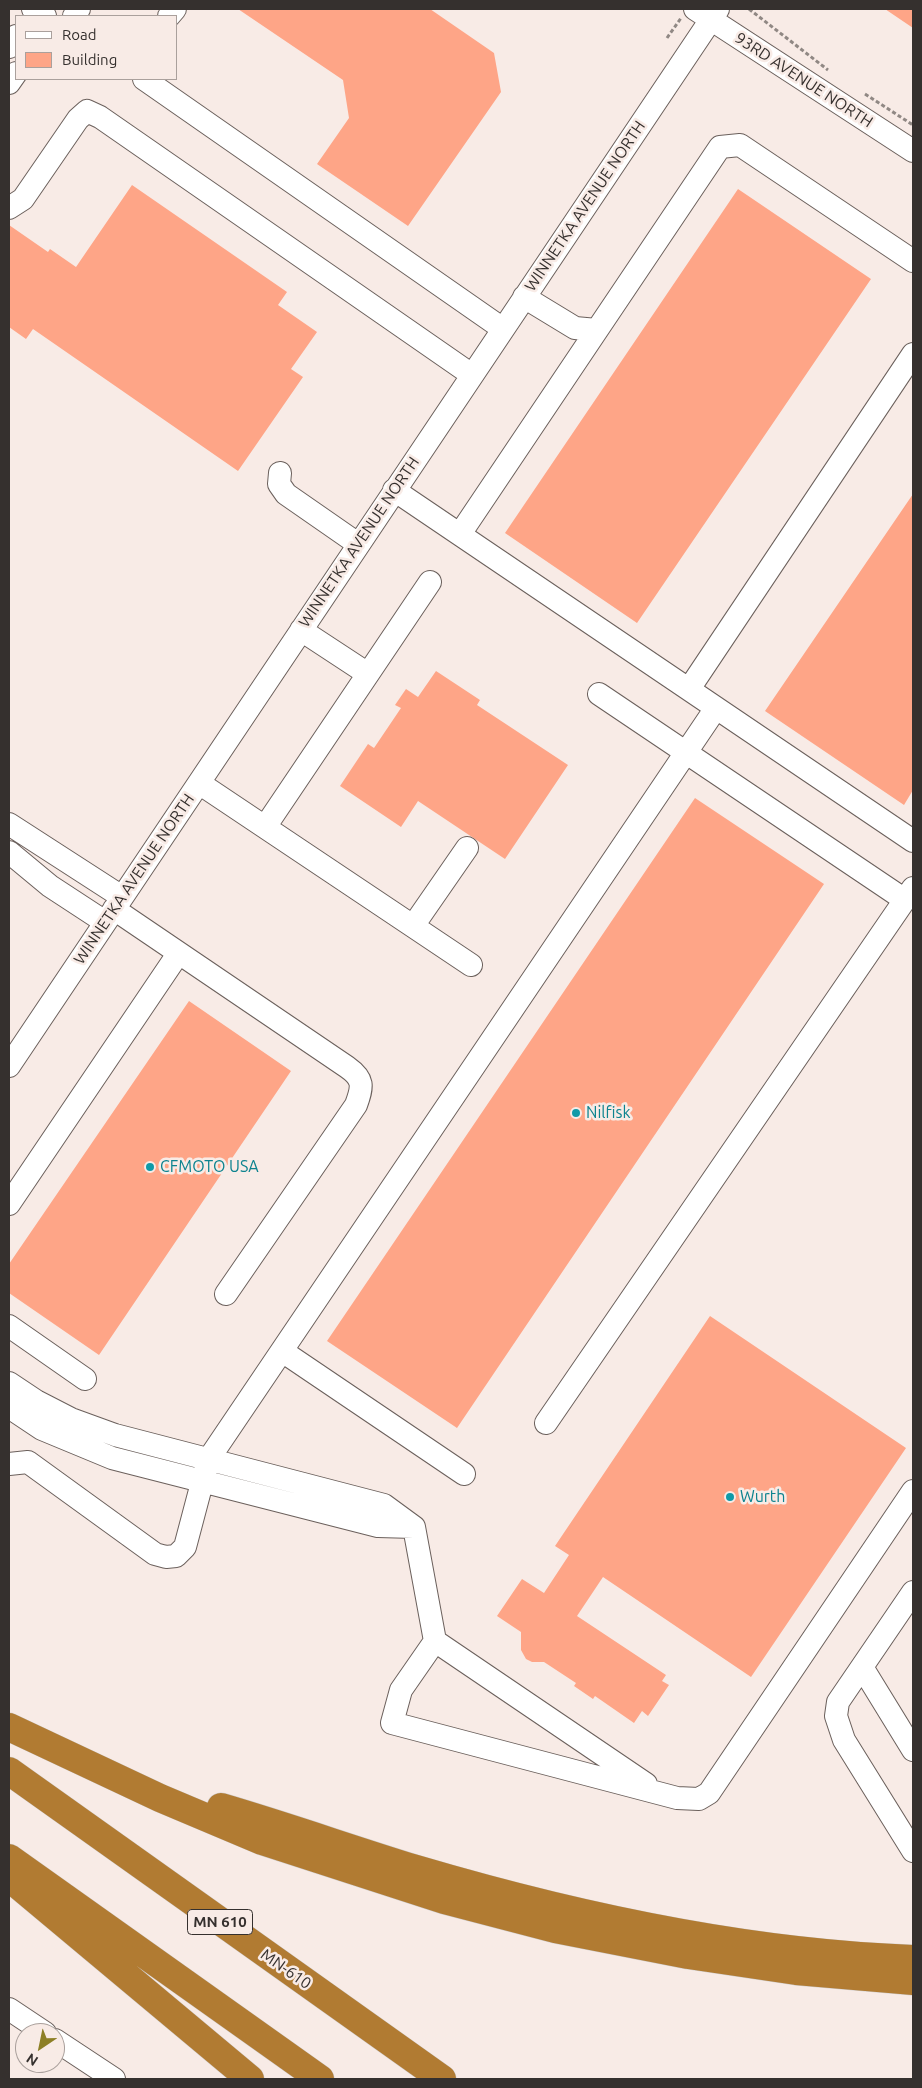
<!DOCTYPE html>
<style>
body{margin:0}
#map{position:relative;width:922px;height:2088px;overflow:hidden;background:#f8ebe6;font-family:Ubuntu,sans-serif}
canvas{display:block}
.frame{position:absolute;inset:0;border:10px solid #35302e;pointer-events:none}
.legend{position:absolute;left:15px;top:15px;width:162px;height:65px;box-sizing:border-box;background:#f8ebe6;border:1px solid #aaa09c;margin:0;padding:6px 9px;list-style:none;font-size:15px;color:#35302e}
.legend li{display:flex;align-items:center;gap:10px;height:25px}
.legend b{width:25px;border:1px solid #aaa09c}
.north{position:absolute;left:15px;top:2023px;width:50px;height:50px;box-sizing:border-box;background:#f8ebe6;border:1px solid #aaa09c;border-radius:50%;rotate:214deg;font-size:14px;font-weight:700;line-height:20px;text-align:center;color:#35302e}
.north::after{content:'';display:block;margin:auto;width:18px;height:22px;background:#8d7f26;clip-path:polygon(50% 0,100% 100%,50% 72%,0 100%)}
</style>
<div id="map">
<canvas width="922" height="2088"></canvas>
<div class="frame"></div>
<ul class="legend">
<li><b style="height:6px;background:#fff"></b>Road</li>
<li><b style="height:14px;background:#fea587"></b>Building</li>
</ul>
<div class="north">N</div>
</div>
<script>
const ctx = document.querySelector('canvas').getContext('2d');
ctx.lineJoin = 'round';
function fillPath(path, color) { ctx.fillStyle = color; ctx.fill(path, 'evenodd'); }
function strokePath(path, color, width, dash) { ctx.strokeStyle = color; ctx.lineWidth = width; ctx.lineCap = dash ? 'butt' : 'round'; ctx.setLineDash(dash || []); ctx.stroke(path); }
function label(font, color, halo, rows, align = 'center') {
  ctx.font = font + ' Ubuntu,sans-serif'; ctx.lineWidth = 5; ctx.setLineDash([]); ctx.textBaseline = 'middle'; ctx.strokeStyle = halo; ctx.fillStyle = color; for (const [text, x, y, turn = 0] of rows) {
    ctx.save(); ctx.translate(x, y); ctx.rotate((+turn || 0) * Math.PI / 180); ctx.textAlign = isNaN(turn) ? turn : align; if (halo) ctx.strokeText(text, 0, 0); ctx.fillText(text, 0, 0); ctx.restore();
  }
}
fillPath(new Path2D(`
 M238,9h192l64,44 7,39 -93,134 -91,-62 32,-46 -6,-38z
 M885,9h28v19z
 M132,185l155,107 -9,13 39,27 -26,37 12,8 -65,94 -205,-142 -7,10 -17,-12v-102l39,27 2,-3 26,18z
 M738,189l133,90 -234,344 -132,-90z
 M913,494v296l-9,15 -139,-94z
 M436,671l44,29 -3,5 91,60 -63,94 -87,-58 -17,26 -61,-41 28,-42 6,4 27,-40 -6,-3 11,-16 12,8z
 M695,798l129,86 -367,544 -130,-87z
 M189,1001l102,70 -192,284 -90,-62v-29z
 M710,1316l196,132 -155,229 -148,-100 -26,39 89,59 -4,6 7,4 -21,31 -6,-5 -8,12 -39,-27 -2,3 -19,-13 2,-3 -32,-21h-12l-6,-3 -5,-9v-18l-24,-16 25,-37 22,14 25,-38 -14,-9z`), '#fea587');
const minor = new Path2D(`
 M33,9l12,7
 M695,9l218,142
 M74,16l5,-7
 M169,16l6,-7
 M9,47l7,-11
 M144,79l359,250
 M9,83l7,-10
 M9,208l14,-9 55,-80 9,-8 13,6 372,258
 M524,297l51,31 22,2 123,-183 20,-2 173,116
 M280,473l-1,11 7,10 72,50
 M394,490l519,351
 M460,534l137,-204
 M301,630l67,44
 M689,689l224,-335
 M599,694l306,206
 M199,783l272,182
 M9,824l113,73
 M265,827l165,-245
 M9,852l41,34 55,36
 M114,909l233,158c17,12 16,19 9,38l-130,189
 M413,926l54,-78
 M9,1066l709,-1057
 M9,1204l169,-250
 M9,1326l76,53
 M282,1351l182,123
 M9,1383l27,18 35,18 44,16 269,70 30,22 -36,-1 -266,-68 -70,-29 -33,-22
 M546,1423l367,-535
 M9,1464l19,-2 127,92 11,3 10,-1 9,-9 23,-87 508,-752
 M414,1527l21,114 -34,49 -9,33 285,75 22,1 10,-6 204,-302
 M913,1592l-75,110 -2,14 8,24 69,111
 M435,1641l211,143
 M862,1667l51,83
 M9,2009l36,24
 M55,2040l59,39`);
const highway = new Path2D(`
 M9,1727l151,71 102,43 182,59 111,29 133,26 108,16 117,10
 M9,1771l433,308
 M221,1807c65,19 130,42 195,62 159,47 331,84 497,90
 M9,1858l311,221
 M18,1885l232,194`);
strokePath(minor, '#6b605c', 24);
strokePath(highway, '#cfcdcd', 29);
strokePath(new Path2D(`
 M749,9l79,61
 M667,38l14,-20
 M865,94l48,31`), '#908884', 3, [4, 2.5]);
strokePath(minor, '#fff', 22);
strokePath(highway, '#b17b32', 28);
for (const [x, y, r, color] of [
 [576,1113,5,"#0f9aa8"],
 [150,1167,5,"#0f9aa8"],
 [730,1497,5,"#0f9aa8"]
]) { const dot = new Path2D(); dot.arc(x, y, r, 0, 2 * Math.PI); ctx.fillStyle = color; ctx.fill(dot); strokePath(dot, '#f8ebe6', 2); }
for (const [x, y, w] of [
 [220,1922,65]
]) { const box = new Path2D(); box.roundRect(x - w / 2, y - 12.5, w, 25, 4); ctx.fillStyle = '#f8ebe6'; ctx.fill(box); strokePath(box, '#35302e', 1); }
label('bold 15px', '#35302e', null, [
 ["MN 610",220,1922]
]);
label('16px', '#35302e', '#f8ebe6', [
 ["93RD AVENUE NORTH",804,80,33],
 ["WINNETKA AVENUE NORTH",585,206,-56],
 ["WINNETKA AVENUE NORTH",359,542,-56],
 ["WINNETKA AVENUE NORTH",134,879,-56],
 ["MN-610",286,1969,35]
]);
label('16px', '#0d838f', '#f8ebe6', [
 ["Nilfisk",586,1113],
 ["CFMOTO USA",160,1167],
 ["Wurth",740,1497]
], 'left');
</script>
